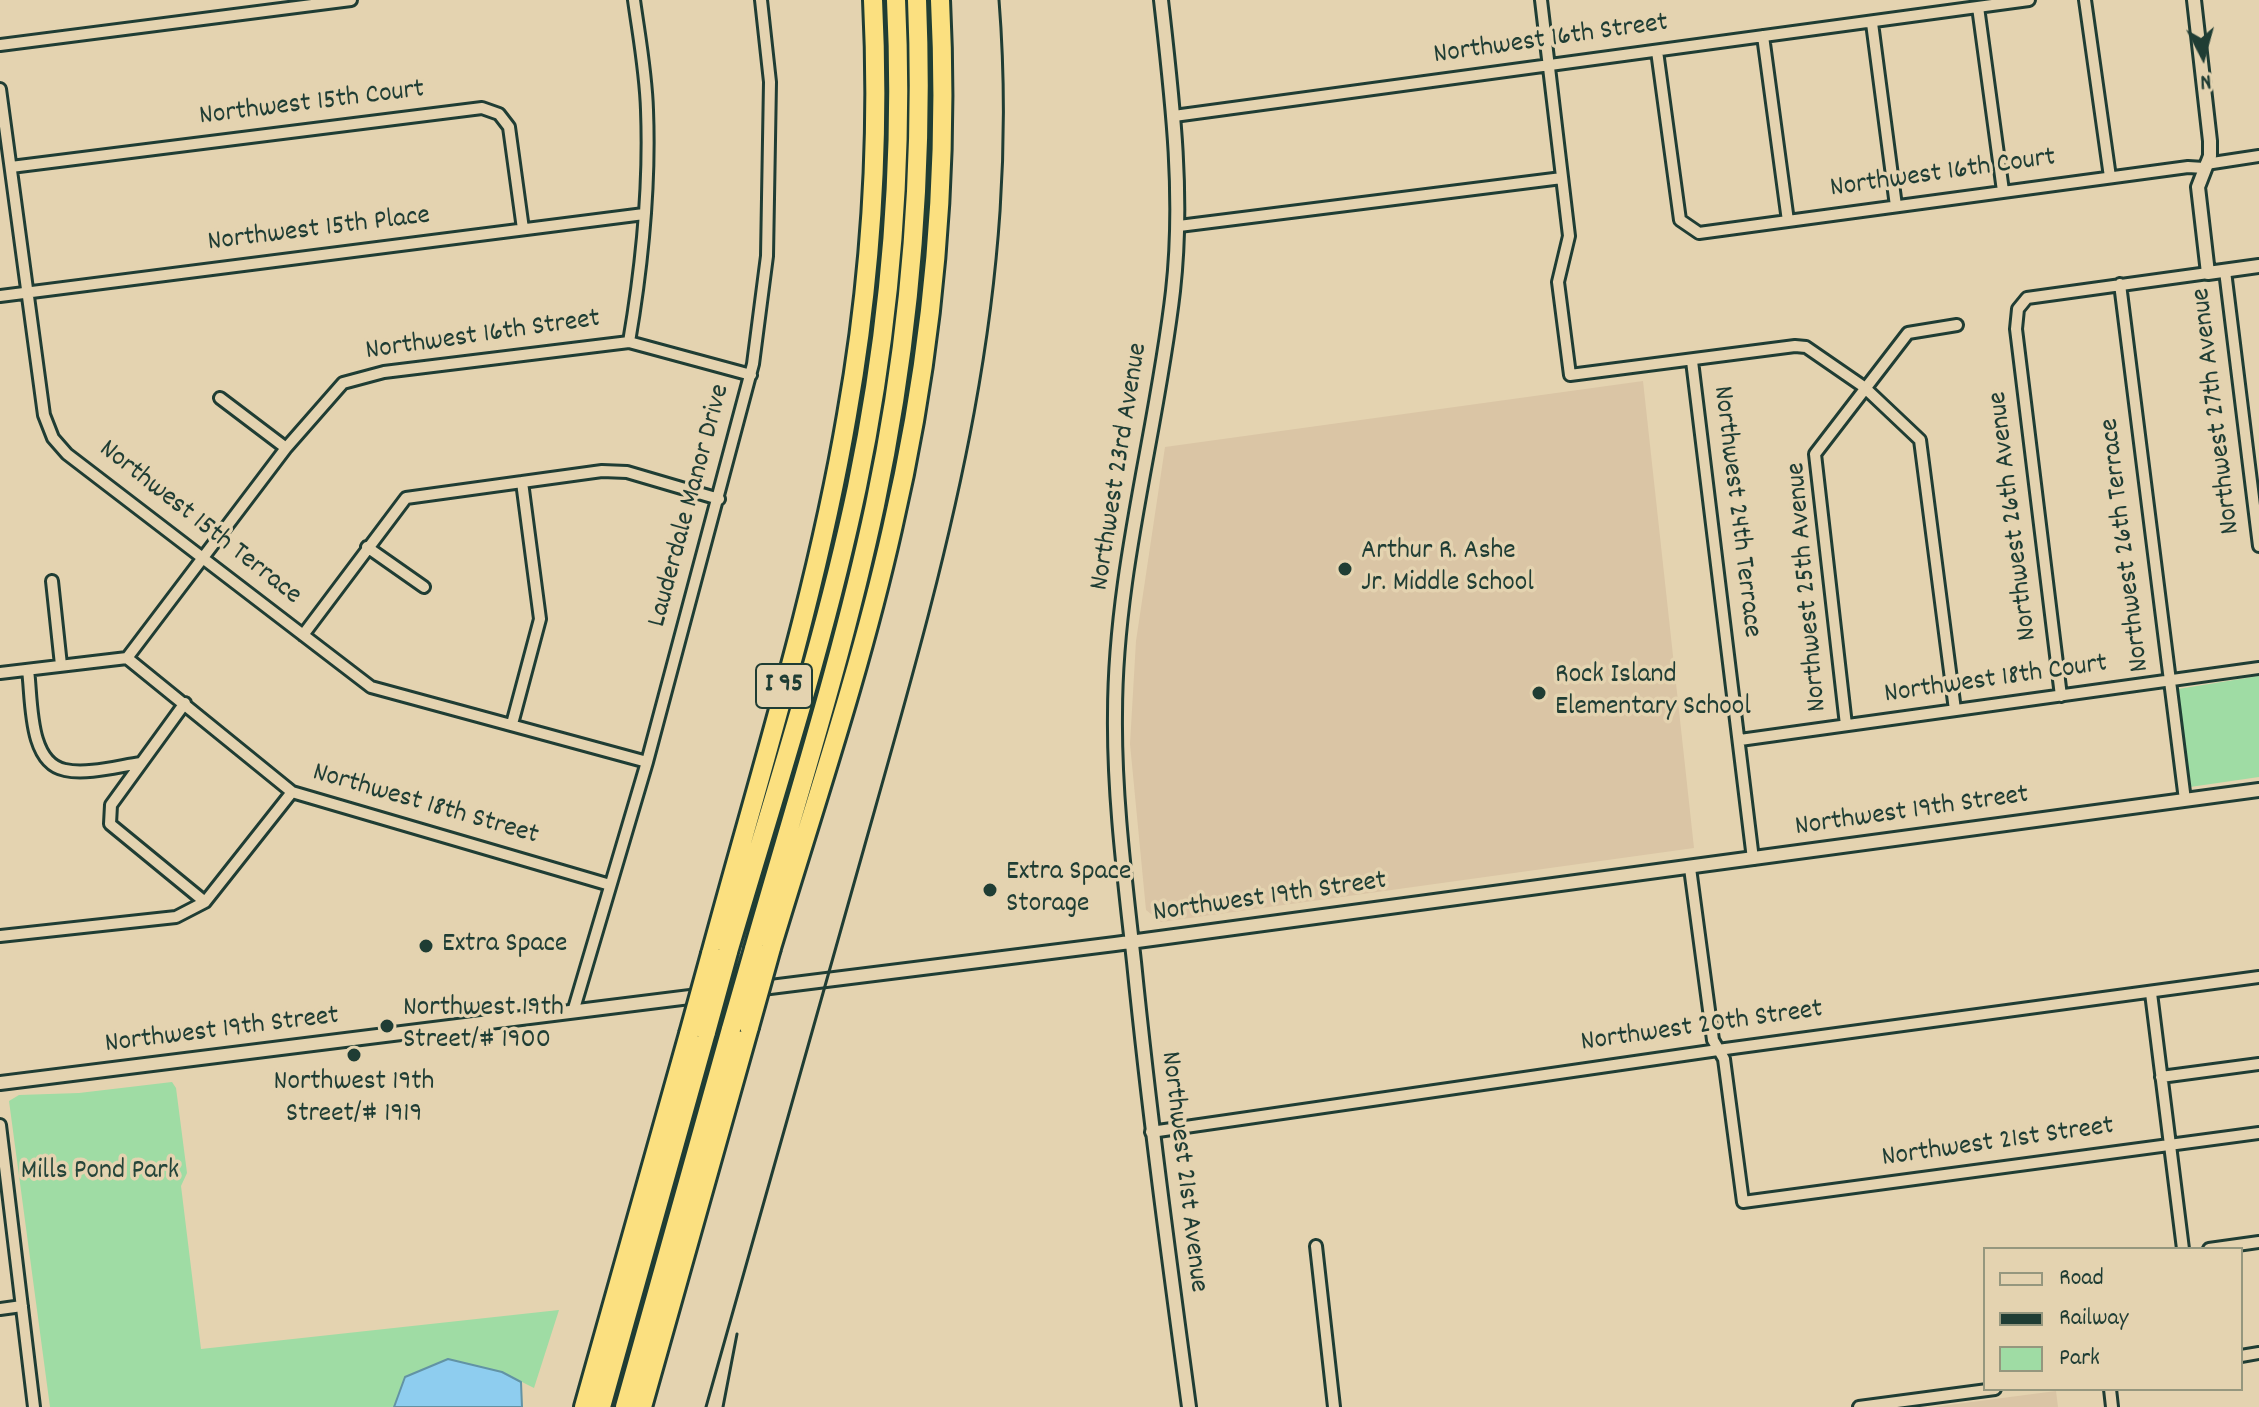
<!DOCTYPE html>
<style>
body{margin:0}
#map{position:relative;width:2259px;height:1407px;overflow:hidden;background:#e4d3b0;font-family:Dekko,sans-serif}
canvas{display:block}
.legend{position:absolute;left:1983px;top:1247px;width:260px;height:144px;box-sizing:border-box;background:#e4d3b0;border:2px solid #95977e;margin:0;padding:10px 14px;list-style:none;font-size:24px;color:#1f3d34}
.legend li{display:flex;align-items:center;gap:16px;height:40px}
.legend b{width:40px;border:2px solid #95977e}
.north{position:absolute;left:2163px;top:16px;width:80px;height:80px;-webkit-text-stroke:6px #e4d3b0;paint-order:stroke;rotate:174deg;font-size:22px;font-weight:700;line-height:32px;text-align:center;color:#1f3d34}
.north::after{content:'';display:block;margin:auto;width:28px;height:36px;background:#1f3d34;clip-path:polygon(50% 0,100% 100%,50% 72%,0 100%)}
</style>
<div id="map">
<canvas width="2259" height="1407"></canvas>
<ul class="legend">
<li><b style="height:10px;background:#e4d3b0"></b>Road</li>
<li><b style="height:10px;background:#1f3d34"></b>Railway</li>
<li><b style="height:22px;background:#9fdca4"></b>Park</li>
</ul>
<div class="north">N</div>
</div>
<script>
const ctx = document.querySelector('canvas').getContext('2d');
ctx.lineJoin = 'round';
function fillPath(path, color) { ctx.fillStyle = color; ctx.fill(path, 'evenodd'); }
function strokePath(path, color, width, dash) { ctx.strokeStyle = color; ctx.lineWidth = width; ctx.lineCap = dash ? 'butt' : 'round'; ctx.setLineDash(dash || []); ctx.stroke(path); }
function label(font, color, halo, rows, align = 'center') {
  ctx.font = font + ' Dekko,sans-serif'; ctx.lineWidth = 7; ctx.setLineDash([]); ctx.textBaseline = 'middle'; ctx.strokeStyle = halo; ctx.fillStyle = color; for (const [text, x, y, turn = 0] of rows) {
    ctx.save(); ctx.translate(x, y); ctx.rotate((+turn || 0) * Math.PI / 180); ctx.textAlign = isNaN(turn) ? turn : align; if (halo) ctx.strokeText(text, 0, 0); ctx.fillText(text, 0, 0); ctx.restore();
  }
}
fillPath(new Path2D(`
 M1643,381l51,467 -533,74 -15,-12 -16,-166 6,-103 29,-194z
 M2056,1391l2,16h-125z`), '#dac5a5');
fillPath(new Path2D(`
 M2259,676v101l-69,10 -12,-98z
 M172,1082l4,6 11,85 -6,13 20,163 358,-39 -25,78 -32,-16 -97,5 -11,30h-344l-41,-306 10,-6 60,-2z`), '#9fdca4');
const water = new Path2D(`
 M448,1359l54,13 19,10 1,25h-128l11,-30z`);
fillPath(water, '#8ecdef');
strokePath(water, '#6293a4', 2);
const minor = new Path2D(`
 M1541,0l28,236 -11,46 12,93 225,-29 11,1 58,40 56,53 35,270
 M2085,0l25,177
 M1978,7l25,184
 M1872,23l24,183
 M1763,36l25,185
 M0,45l351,-45
 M1657,51l23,169 19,13 489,-66 16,1
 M0,89l44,326 9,23 14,16 304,233 276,75
 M1174,116l855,-116
 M2206,164l53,-8
 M11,167l471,-59 17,6 10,13 14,102
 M1179,226l383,-48
 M2225,271l34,275
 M2120,284l65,516
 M0,296l644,-82
 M629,342c13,-76 21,-155 18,-232 -1,-37 -8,-74 -13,-110
 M1692,361l61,498
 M220,398l66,50
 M367,547l57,40
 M52,581l9,84
 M303,635l103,-137 196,-27 25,1 92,27
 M127,658l165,134 318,93
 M28,670c4,29 0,93 37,100 22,5 54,-4 76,-7
 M0,673l127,-15 159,-210 57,-65 41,-11 245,-30 122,33
 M2061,696l-45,-367 2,-20 9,-11 181,-25
 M185,703l-74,102 -1,19 95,78
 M512,724l28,-105 -18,-137
 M1846,725l-31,-271 93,-121 49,-8
 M1740,740l519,-72
 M1690,868l23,172 11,19 19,143 516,-69
 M0,936l176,-19 29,-15 87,-110
 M2151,993l32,256
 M573,1012l74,-250 106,-398 14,-108 3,-174 -9,-82
 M2161,1077l98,-13
 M0,1125l34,282
 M1151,1132l567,-82 541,-73
 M1316,1246l18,161
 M2209,1249l50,-7
 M0,1309l22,-3
 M2241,1356l18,-3
 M2110,1389l2,18
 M1859,1407l136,-18`);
const tertiary = new Path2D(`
 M1161,0c11,97 23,194 12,291 -16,141 -58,280 -58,423 -1,82 10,166 19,248 15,149 35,297 55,445
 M2194,0l16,141v15l-12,31 10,86 51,-7
 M0,1083l1115,-139 1144,-154`);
const motorway = new Path2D(`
 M771,948c42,-139 89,-277 121,-419 40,-172 57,-352 48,-529
 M754,949c42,-147 89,-294 121,-444 35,-166 49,-335 42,-505
 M728,952c45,-154 96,-308 129,-465 33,-160 47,-324 39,-487
 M711,954c48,-178 105,-357 136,-539 24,-136 33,-276 26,-415
 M584,1407l105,-373
 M601,1407l105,-375
 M625,1407l106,-378
 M642,1407l107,-380`);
strokePath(minor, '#1f3d34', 16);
strokePath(tertiary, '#1f3d34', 18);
strokePath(motorway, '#1f3d34', 24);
strokePath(minor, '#e4d3b0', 10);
strokePath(tertiary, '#e4d3b0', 12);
strokePath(motorway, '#fbe080', 18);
strokePath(new Path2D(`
 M706,1407c53,-186 105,-373 158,-559 81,-287 159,-545 135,-848
 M723,1407l14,-73`), '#1f3d34', 3);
const motorwayBridge = new Path2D(`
 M749,1027l22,-79
 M731,1029l23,-80
 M706,1032l22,-80
 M689,1034l22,-80`);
strokePath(motorwayBridge, '#1f3d34', 24, []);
strokePath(motorwayBridge, '#fbe080', 18);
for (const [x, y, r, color] of [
 [1345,569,8,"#1f3d34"],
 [1539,693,8,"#1f3d34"],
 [990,890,8,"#1f3d34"],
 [426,946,8,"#1f3d34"],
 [387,1026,8,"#1f3d34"],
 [354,1055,8,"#1f3d34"]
]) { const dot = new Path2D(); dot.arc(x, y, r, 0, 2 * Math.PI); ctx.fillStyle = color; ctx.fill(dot); strokePath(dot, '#e4d3b0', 3); }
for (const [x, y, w] of [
 [784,686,56]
]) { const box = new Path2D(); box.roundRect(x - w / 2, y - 22, w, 44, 6); ctx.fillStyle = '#e4d3b0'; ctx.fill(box); strokePath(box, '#1f3d34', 2); }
label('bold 26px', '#1f3d34', null, [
 ["I 95",784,686]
]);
label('28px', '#1f3d34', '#e4d3b0', [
 ["Northwest 16th Street",1551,41,-8],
 ["Northwest 15th Court",312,105,-7],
 ["Northwest 16th Court",1943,175,-8],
 ["Northwest 15th Place",319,231,-7],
 ["Northwest 16th Street",483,337,-8],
 ["Northwest 27th Avenue",2218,411,-97],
 ["Northwest 23rd Avenue",1121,467,-81],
 ["Lauderdale Manor Drive",691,506,-75],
 ["Northwest 24th Terrace",1735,512,83],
 ["Northwest 26th Avenue",2015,516,-97],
 ["Northwest 15th Terrace",199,524,38],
 ["Northwest 26th Terrace",2127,545,-97],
 ["Northwest 25th Avenue",1809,587,-95],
 ["Northwest 18th Court",1996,681,-8],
 ["Northwest 18th Street",425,806,16],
 ["Northwest 19th Street",1912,813,-8],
 ["Northwest 19th Street",1270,899,-8],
 ["Northwest 20th Street",1702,1028,-8],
 ["Northwest 19th Street",222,1032,-7],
 ["Northwest 21st Street",1998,1144,-8],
 ["Northwest 21st Avenue",1182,1172,83]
]);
label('28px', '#1f3d34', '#e4d3b0', [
 ["Arthur R. Ashe",1361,553],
 ["Jr. Middle School",1361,585],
 ["Rock Island",1555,677],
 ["Elementary School",1555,709],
 ["Extra Space",1006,874],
 ["Storage",1006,906],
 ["Extra Space",442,946],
 ["Northwest 19th",403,1010],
 ["Street/# 1900",403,1042],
 ["Northwest 19th",354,1084,"center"],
 ["Street/# 1919",354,1116,"center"]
], 'left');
label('28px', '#25453a', '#e4d3b0', [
 ["Mills Pond Park",100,1173]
]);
</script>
